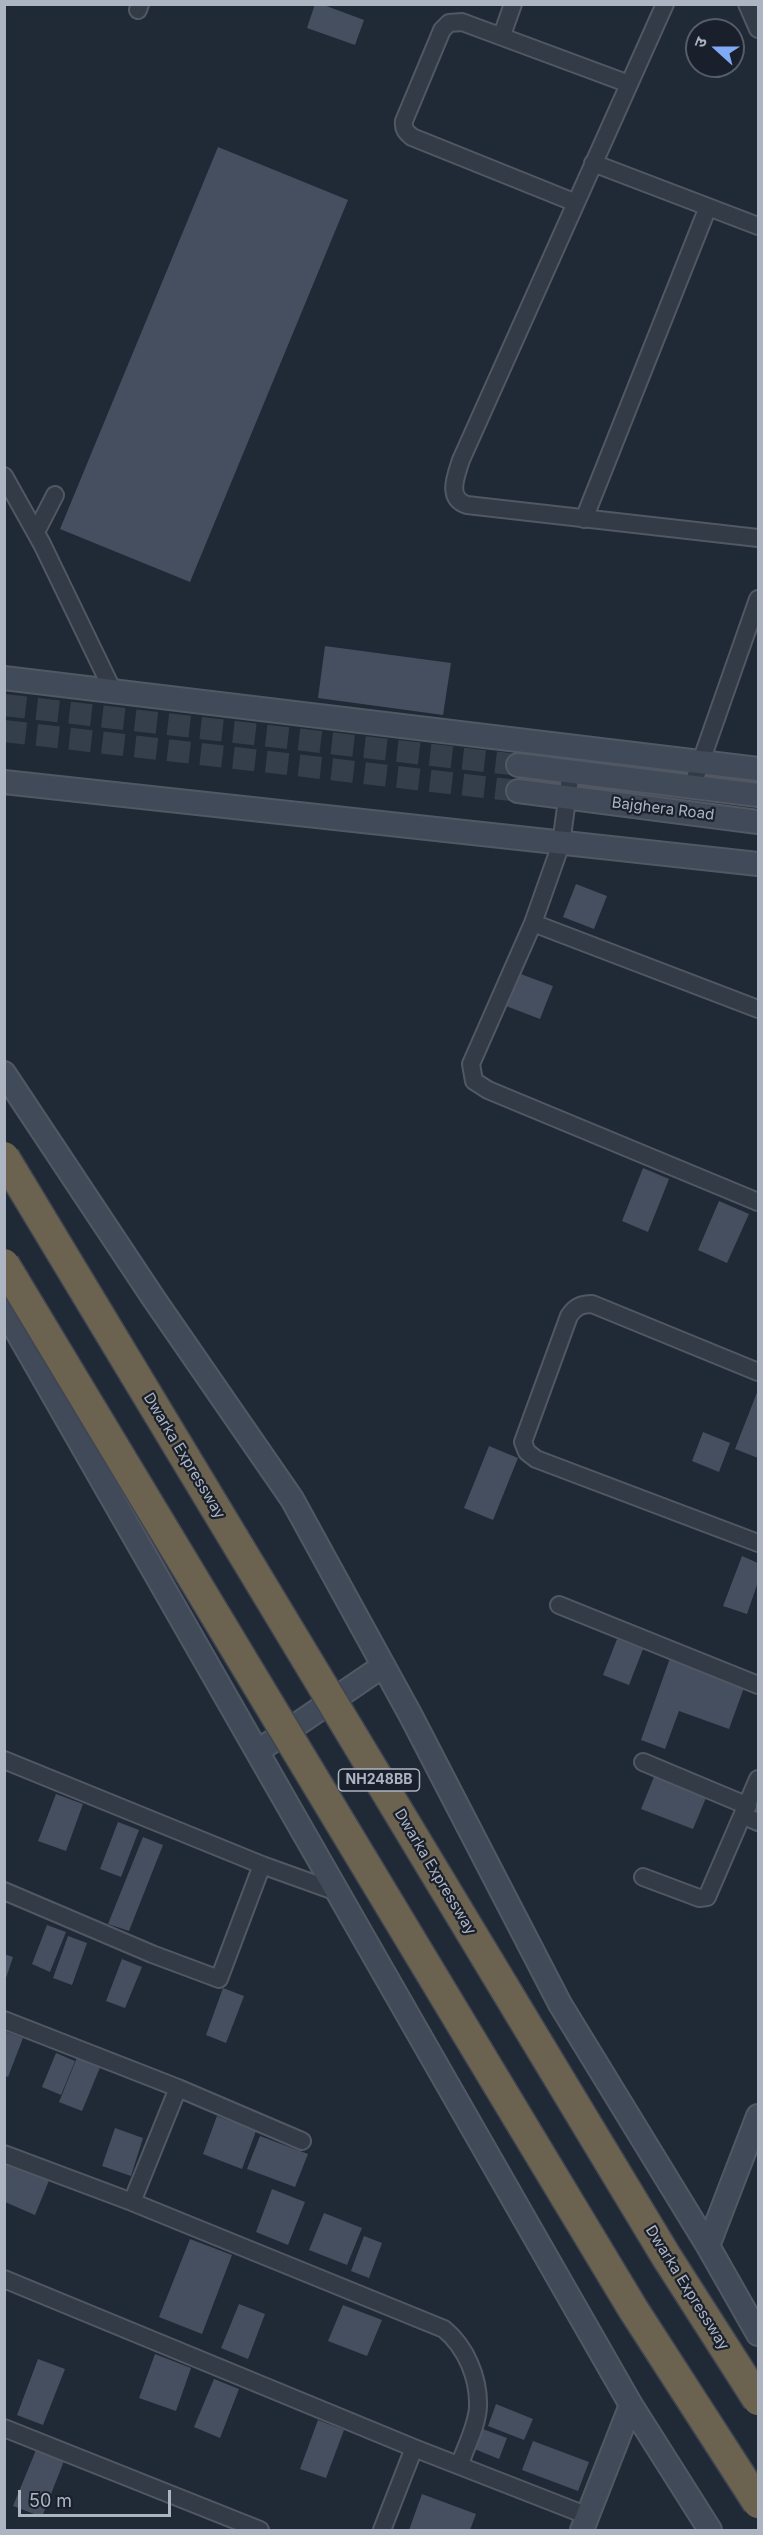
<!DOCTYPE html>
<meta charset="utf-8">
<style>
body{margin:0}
#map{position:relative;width:763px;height:2535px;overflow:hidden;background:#202936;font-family:Inter,"Noto Sans Devanagari",sans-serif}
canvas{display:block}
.frame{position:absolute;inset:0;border:6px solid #adb5c3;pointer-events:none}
.north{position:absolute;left:685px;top:18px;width:60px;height:60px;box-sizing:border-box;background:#19202b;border:2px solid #545c68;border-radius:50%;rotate:291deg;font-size:16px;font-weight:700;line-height:24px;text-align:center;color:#adb5c3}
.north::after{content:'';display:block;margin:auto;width:21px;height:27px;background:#80aaf5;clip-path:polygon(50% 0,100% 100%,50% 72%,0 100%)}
.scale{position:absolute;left:18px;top:2490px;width:153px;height:27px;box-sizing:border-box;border:3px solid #adb5c3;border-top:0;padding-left:8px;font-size:18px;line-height:21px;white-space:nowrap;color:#adb5c3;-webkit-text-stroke:4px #19202b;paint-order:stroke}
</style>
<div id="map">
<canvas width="763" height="2535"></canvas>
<div class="frame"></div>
<div class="north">उ</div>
<div class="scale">50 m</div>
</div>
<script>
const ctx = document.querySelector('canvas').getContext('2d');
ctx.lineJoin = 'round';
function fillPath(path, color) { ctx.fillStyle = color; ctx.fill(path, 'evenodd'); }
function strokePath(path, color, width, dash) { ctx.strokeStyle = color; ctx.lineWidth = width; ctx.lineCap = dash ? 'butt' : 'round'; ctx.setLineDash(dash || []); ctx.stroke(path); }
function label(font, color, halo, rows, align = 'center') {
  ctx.font = font + ' Inter,sans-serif'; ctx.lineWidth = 4.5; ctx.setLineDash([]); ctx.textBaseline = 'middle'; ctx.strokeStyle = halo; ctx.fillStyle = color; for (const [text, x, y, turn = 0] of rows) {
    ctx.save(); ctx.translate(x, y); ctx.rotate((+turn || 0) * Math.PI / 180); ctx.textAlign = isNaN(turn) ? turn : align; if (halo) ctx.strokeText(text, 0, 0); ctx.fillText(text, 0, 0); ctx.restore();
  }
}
fillPath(new Path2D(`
 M315,4h6l43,16 -9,25 -48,-17z
 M218,147l130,53 -158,382 -130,-53z
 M325,646l126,17 -8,52 -125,-17z
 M576,884l31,12 -13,33 -31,-12z
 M518,973l35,13 -13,33 -34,-13z
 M643,1168l26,11 -21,53 -26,-11z
 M719,1201l30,13 -22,49 -29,-13z
 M758,1390v68l-23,-9z
 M703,1432l27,11 -11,29 -27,-11z
 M489,1446l29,12 -25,62 -29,-12z
 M742,1556l16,7v19l-11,32 -24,-8z
 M617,1639l26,10 -14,36 -26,-10z
 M670,1658l75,27 -16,44 -50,-18 -14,38 -24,-9z
 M656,1772l52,21 -15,36 -52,-20z
 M56,1794l27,10 -17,47 -28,-10z
 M118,1822l21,8 -18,47 -21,-8z
 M143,1837l20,8 -34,86 -21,-7z
 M47,1925l19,7 -16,40 -18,-8z
 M68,1936l19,7 -15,42 -19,-7z
 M4,1954l9,3 -8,24h-1z
 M122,1959l20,8 -17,41 -19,-7z
 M223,1988l21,8 -18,47 -20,-8z
 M4,2031l19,7 -15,39 -4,-2z
 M56,2053l19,8 -14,34 -19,-8z
 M78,2055l23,10 -19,46 -23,-9z
 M217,2116l39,15 -14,38 -39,-15z
 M115,2128l28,10 -12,38 -29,-10z
 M260,2136l48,18 -13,33 -48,-18z
 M5,2160l45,18 -15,37 -30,-13z
 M272,2189l33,13 -17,43 -32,-13z
 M324,2213l38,15 -15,37 -38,-15z
 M364,2236l18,7 -13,35 -18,-7z
 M190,2239l42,16 -30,79 -43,-17z
 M239,2304l26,10 -17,45 -27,-11z
 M343,2305l39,15 -15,36 -39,-15z
 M155,2354l36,14 -15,43 -37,-13z
 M38,2359l27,10 -22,56 -26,-10z
 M214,2379l25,10 -19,49 -26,-11z
 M496,2404l37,15 -9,21 -36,-14z
 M318,2420l26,10 -18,48 -26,-9z
 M480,2428l27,10 -8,21 -27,-11z
 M533,2441l56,21 -11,29 -56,-21z
 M36,2450l28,11 -22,56 -29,-11z
 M422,2494l54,20 -6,16h-61z`), '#464f60');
strokePath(new Path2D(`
 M4,705l514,60
 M4,731l514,60`), '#353e4b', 22, [22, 11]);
const street = new Path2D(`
 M665,4l-204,456c-5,16 -15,38 6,45l291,33
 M747,4l11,25
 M138,10l2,-6
 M502,35l11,-31
 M593,163l165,63
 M576,203l-164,-66c-6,-5 -9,-8 -8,-16l38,-91 7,-7 13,-1 167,62
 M4,476l38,68 71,147
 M584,519l124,-312
 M36,532l19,-37
 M571,770l-10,74 -28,79 -62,141 3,17 14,9 270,112
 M692,787l66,-188
 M533,923l225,86
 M758,1372l-166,-68c-11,0 -17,3 -23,12l-46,126 4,10 9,7 222,84
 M559,1605l199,80
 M4,1760l258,105 78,28
 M643,1762l105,44
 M744,1816l14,6
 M643,1877l56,21 8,-1 51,-118
 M4,1891l148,63 67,25 43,-114
 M4,2020l174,68 124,53
 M4,2154l128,48 312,127c22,18 35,49 34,78 -1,19 -12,39 -18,57
 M132,2202l46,-114
 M4,2279l410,169 174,68
 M4,2428l256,102
 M382,2530l32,-82`);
const secondary = new Path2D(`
 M4,678l754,91
 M518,765l240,30
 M4,782l754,82
 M518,791l240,31
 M4,1073l150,226 138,200 119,217 149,288 148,242 50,88
 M4,1309l627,1096 79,125
 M258,1751l125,-85
 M708,2246l50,-130
 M582,2530l49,-125`);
strokePath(street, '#515864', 20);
strokePath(secondary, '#515864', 26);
strokePath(street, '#333b46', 16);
strokePath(secondary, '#414a59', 22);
const highwayBridge = new Path2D(`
 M4,1157l662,1099 92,144
 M4,1264l629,1045 125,194`);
strokePath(highwayBridge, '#3e4551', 33, []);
strokePath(highwayBridge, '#6c6250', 30);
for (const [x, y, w] of [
 [379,1780,81]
]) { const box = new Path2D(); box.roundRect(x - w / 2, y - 11, w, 22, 4.5); ctx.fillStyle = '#19202b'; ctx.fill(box); strokePath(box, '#adb5c3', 1.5); }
label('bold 14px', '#adb5c3', null, [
 ["NH248BB",379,1780]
]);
label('15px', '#adb5c3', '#19202b', [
 ["Bajghera Road",663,809,7],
 ["Dwarka Expressway",184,1456,59],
 ["Dwarka Expressway",435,1872,59],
 ["Dwarka Expressway",687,2288,58]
]);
</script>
